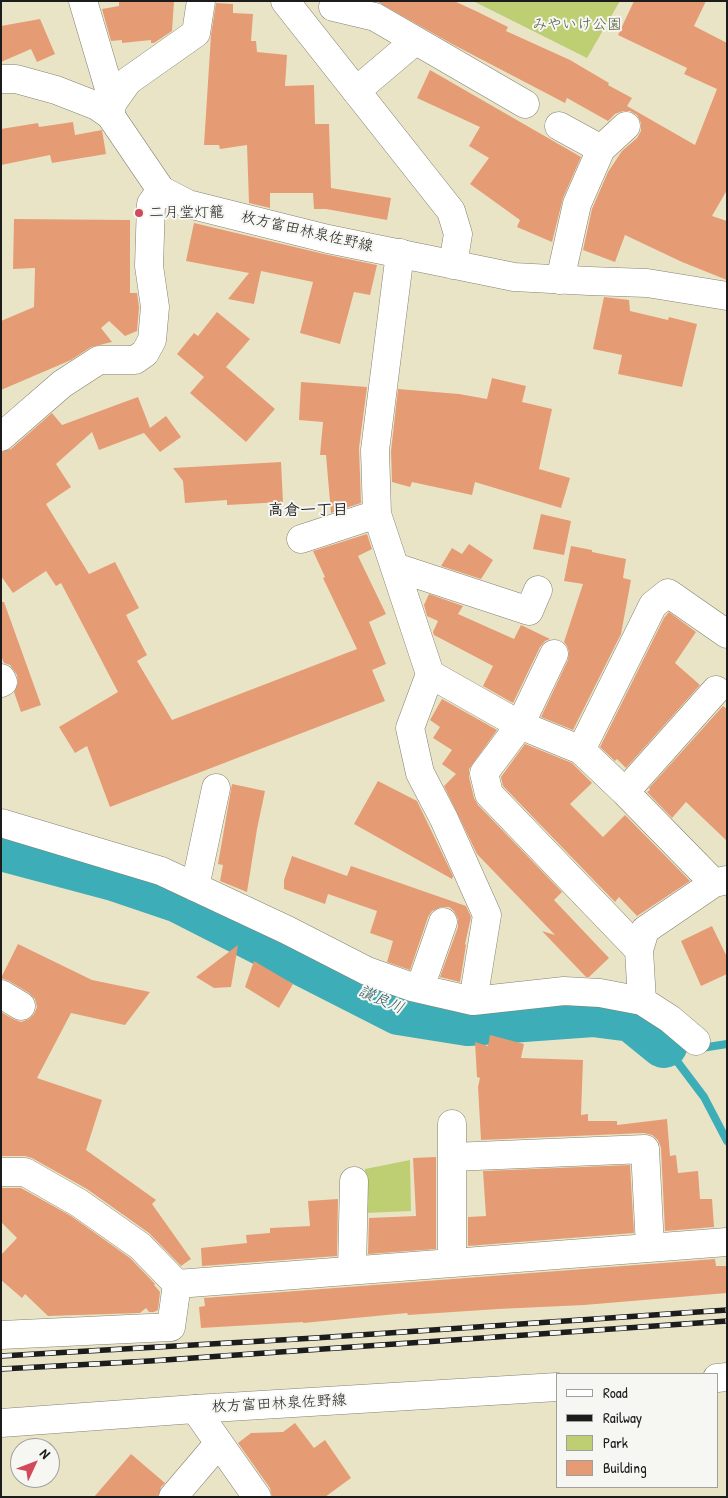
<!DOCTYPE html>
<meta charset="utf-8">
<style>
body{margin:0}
#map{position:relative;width:728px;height:1498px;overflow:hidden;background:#eae4c7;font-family:"Patrick Hand",sans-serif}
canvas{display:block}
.frame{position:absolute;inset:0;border:2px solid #1c1c1c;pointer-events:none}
.legend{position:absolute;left:556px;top:1373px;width:162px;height:115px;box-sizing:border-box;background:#f6f6f2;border:1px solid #9f9f9c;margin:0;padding:6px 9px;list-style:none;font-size:15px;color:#1c1c1c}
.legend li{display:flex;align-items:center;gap:10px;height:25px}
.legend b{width:25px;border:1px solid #9f9f9c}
.north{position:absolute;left:10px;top:1438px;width:50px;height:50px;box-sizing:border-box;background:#f6f6f2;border:1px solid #9f9f9c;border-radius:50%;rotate:47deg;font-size:14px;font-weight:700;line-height:20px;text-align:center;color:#1c1c1c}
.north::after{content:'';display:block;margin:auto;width:18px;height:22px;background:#d1495b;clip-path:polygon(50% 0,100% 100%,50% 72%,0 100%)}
</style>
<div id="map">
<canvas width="728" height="1498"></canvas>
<div class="frame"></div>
<ul class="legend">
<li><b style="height:6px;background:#fff"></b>Road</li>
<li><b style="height:6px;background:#1c1c1c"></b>Railway</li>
<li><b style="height:14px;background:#bdcf72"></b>Park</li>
<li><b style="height:14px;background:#e59c74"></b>Building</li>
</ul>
<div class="north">N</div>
</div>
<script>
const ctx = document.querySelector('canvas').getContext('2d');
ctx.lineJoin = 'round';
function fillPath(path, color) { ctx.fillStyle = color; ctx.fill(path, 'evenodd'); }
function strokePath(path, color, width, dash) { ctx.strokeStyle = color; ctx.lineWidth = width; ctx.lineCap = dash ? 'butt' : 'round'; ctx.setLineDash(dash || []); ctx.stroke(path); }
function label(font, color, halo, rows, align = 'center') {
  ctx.font = font + ' "Patrick Hand","Klee One",sans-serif'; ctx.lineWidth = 4; ctx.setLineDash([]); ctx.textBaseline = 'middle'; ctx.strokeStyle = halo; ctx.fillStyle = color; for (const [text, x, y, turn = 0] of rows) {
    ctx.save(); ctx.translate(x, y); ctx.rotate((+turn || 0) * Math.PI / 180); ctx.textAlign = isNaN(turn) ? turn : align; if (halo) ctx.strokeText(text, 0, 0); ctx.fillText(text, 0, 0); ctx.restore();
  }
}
fillPath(new Path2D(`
 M473,1h147l-33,57z
 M410,1160l1,51 -46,2v-44z`), '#bdcf72');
strokePath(new Path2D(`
 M664,1044l40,53 23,44
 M664,1044l31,5 32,-5`), '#3dadb7', 8);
strokePath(new Path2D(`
 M1,847l113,30 65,22 220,112 69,11 125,-9 39,5 32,26`), '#3dadb7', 48);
fillPath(new Path2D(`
 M119,1h55l-2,30 -18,12h-3v-3l-29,3v-3l-11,1 -9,-32 17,-3z
 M376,1h78l24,11 30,15 -2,4 64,29 39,23 -1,2 24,13 -5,8 68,39 22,-56 -33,-15 3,-6 -69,-33 16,-34h72l-12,25 33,17v147l-15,26 15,5v59l-45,-18 -57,-27 -10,27 -32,-12 9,-41 16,-37 14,-21 15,-13 4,-7v-8l-4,-8 -7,-4h-7l-8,3 -7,7 -41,-23 -2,5 -113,-59z
 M216,3l17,1v9l20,1 -2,27h5l1,11 30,3 -2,31 29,-1 1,39h14l2,64 60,10 -4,22 -61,-11h-12l-1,-16h-43v15l-21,-5 -2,-58 -27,4 -1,-4h-15l7,-110z
 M40,19l15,35 -18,8 -6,-13 -30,13v-36z
 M430,70l151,87 -18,41 -11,44 -35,-15 3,-7 -50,-36 19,-26 -20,-12 11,-19 -63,-29z
 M73,122l2,13 27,-5 4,24 -54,9 -2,-8 -49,10v-36l37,-6 1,4z
 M14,219l116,1v73h7l2,14 -2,24 -12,5 -16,-15 -8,7 11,14 -21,5 -20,13 -70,30v-69l33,-14 1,-39 -22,1z
 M194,223l130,31 53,11 -7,30 -16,-3 -14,52 -40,-11 13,-51 -52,-11 -7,33 -26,-5 21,-26 -63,-12z
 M604,297l25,3 1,11 38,9 1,-3 28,7 -15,63 -64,-13 4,-19 -29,-6z
 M217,312l33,27 -24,28 49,42 -29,33 -56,-49 14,-16 -27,-23 17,-21 4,3z
 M492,378l34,8 -4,16 30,7 -13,60 31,9 -9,30 -86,-26 -3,13 -60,-13 -2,5 -18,-5 -1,-31 7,-62 61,5 28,5z
 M301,382l66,5 -8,61 2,55 -30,10 -5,-58h-6l3,-33 -24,-2z
 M138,397l12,31 16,-12 15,21 -21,15 -16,-19 -45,17 -7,-18 -36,32 15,23 -25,17 43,70 26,-12 24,46 -13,7 21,40 -10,6 35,59 185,-71 -34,-71 2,-1 -12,-26 54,-17 5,15 -14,7 28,58 -17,8 17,42 -14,6 13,31 -275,106 -23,-61 -12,7 -16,-26 59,-35 -57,-109 -5,3 -10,-15 -33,22 -12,-17v-124l10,-3 41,-36 10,12z
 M281,462l2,40 -56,3v-5l-42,3 -2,-22 -10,-13z
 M541,514l30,7 -7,34 -31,-6z
 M469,544l24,16 -12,19 -40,-13 11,-18 10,6z
 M571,546l21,4v2l34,7 -3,19 8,2 -10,54 -48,96 -32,-13 27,-57 1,-8 -2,-6 -3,-4 19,-58 -19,-3z
 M429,594l34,12 -5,8 56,25 7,-14 29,14 -5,2 -5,6 -27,56 -30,-17 10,-20 -59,-31 -1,-3 5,-11 -11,-5 -3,-11z
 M1,602h3l37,103 -20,7 -7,-20 4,-9 -1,-8 -7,-10 -6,-2 -3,-7z
 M669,612l27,20 -21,31 25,22 -74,83 -9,-9 -2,2 -15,-14 64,-129z
 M442,699l55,31 -28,39v8l5,21 4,7 84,87 -8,8 55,58 -20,19h-3l-44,-46 13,4 -78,-81 -33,-68 12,-12 -14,-10 10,-14 -19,-12 7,-11 -10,-7z
 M723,706l4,3v132l-41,-39 -14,16 -25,-26 3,-2 -1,-2z
 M525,744l47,19 20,20 -22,21 33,33 22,-22 65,66 -53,35 -18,-19 -4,5 -112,-116 -2,-9z
 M378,781l39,20 36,75 -1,3 -98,-55z
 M232,784l33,7 -8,38 -10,63 -27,-11 3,-16 -5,-1z
 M292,856l55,20 4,-10 115,40 5,11 -6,27 1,1 -6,37 -20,-5 18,-50v-8l-4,-8 -5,-4h-8l-9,4 -4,6 -18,53 -23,-8 6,-21 -23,-8 7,-22 -49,-17 -3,10 -41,-15v-9z
 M712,926l15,31v17l-26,12 -20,-45z
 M18,944l74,36 58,12 -25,33 -54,-12 -34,65 65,22 -16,50 70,50 -4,4 39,55 -10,7 -32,-33 -62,-44 -55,-31 -7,-2h-24v-144l12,7 8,3 8,-3 5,-5 3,-7 -2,-8 -6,-6 -20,-12 -8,-3z
 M238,945l-7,42 -17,1 -18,-11z
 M254,961l39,23 -14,24 -34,-21z
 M490,1035l34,9 -3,14 62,2 -2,55 7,-1v7h29v4l50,-6 3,37 6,-1 2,18 20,-2 2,28h12l2,28 -49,4 -4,-83 -3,-8 -6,-5 -8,-2 -163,7 -3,-53 2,-9 -3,-1 -2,-35 13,4z
 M436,1157v92l-68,5 1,-36 47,-2 -3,-58z
 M630,1165l4,68 -166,13v-29l18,-1 -3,-45z
 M1,1188h20l50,28 59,42 25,26 -1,1 6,7 -2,18 -4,2h-5l-3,-4 -6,5 -92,3 -23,-22 -3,4 -21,-18v-25l16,-17 -16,-16z
 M338,1199l-1,57 -135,10 -1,-18 46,-5 -1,-8 24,-2v-5l40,-2 -2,-25z
 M715,1259l1,7h11v27l-143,12 -86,4 -90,6 -1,-2 -104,10v-1l-102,6 -2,-21 6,-1 -1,-8z
 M295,1423l19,25 11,-8 26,38 -26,19h-53l-2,-9 -32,-45 13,-10 32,-1z
 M131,1454l34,29 -4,4 -3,10h-64z`), '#e59c74');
const minor = new Path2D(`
 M83,1l30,101 -3,11
 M333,7l42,10 150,87
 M356,91l59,-50
 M113,102l15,-21 68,-48 5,-32
 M559,126l42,23
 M400,253l-25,197 2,64 53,160 -20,54 10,45 24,46 43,96 -14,86
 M560,280l17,-76 24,-55 25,-23
 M1,437l61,-53 37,-24h36l10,-7 7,-13 3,-33 -6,-41 2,-62 10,-14
 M301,539l76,-25
 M395,567l134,44 9,-21
 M554,654l-34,71 -36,48 5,21 150,156 3,51
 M430,674l90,51 61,25 44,42 89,91
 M1,678l2,4 -2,1
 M581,750l72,-145 15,-12 59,41
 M625,792l91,-102
 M1,823l160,48 126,59 80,41 45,16 61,14 91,-10 36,2 42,8 28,18 26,22
 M195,887l21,-99
 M639,950l6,-20 69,-47 13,-3
 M420,988l23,-66
 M1,994l20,12
 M452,1157l193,-8 5,98
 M1,1172h24l54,31 61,43 37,38 -6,43 -170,8
 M452,1263v-139
 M352,1270l2,-89
 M177,1284l550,-42
 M195,1409l62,88
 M173,1497l46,-54`);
const major = new Path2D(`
 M285,1l166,210 7,23 -5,31
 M1,79h15l40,11 41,16 13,9 51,75 27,14 140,35 186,38 75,4 58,2 80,13
 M717,1378l10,-1
 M1,1423l194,-14 362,-22`);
strokePath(minor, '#838072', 29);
strokePath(major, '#838072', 29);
strokePath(minor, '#fff', 28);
strokePath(major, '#fff', 28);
const rail = new Path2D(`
 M1,1356l314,-18 412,-28
 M1,1369l149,-8 577,-40`);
strokePath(rail, '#1c1c1c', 5.5);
strokePath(rail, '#f6f6f2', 4, [11]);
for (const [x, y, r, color] of [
 [139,213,5,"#d1495b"]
]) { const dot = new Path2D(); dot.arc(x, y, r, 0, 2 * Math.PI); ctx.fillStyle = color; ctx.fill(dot); strokePath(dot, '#f6f6f2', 2); }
label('15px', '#545b3a', '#f6f6f2', [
 ["みやいけ公園",577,25]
]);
label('15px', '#1c1c1c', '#f6f6f2', [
 ["二月堂灯籠",149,213]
], 'left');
label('15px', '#1c1c1c', '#f6f6f2', [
 ["枚方富田林泉佐野線",307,232,13],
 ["枚方富田林泉佐野線",279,1404,-3]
]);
label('bold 16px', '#1c1c1c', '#f6f6f2', [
 ["高倉一丁目",308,511]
]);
label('italic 16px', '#2b5d62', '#f6f6f2', [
 ["讃良川",381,1000,24]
]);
</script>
